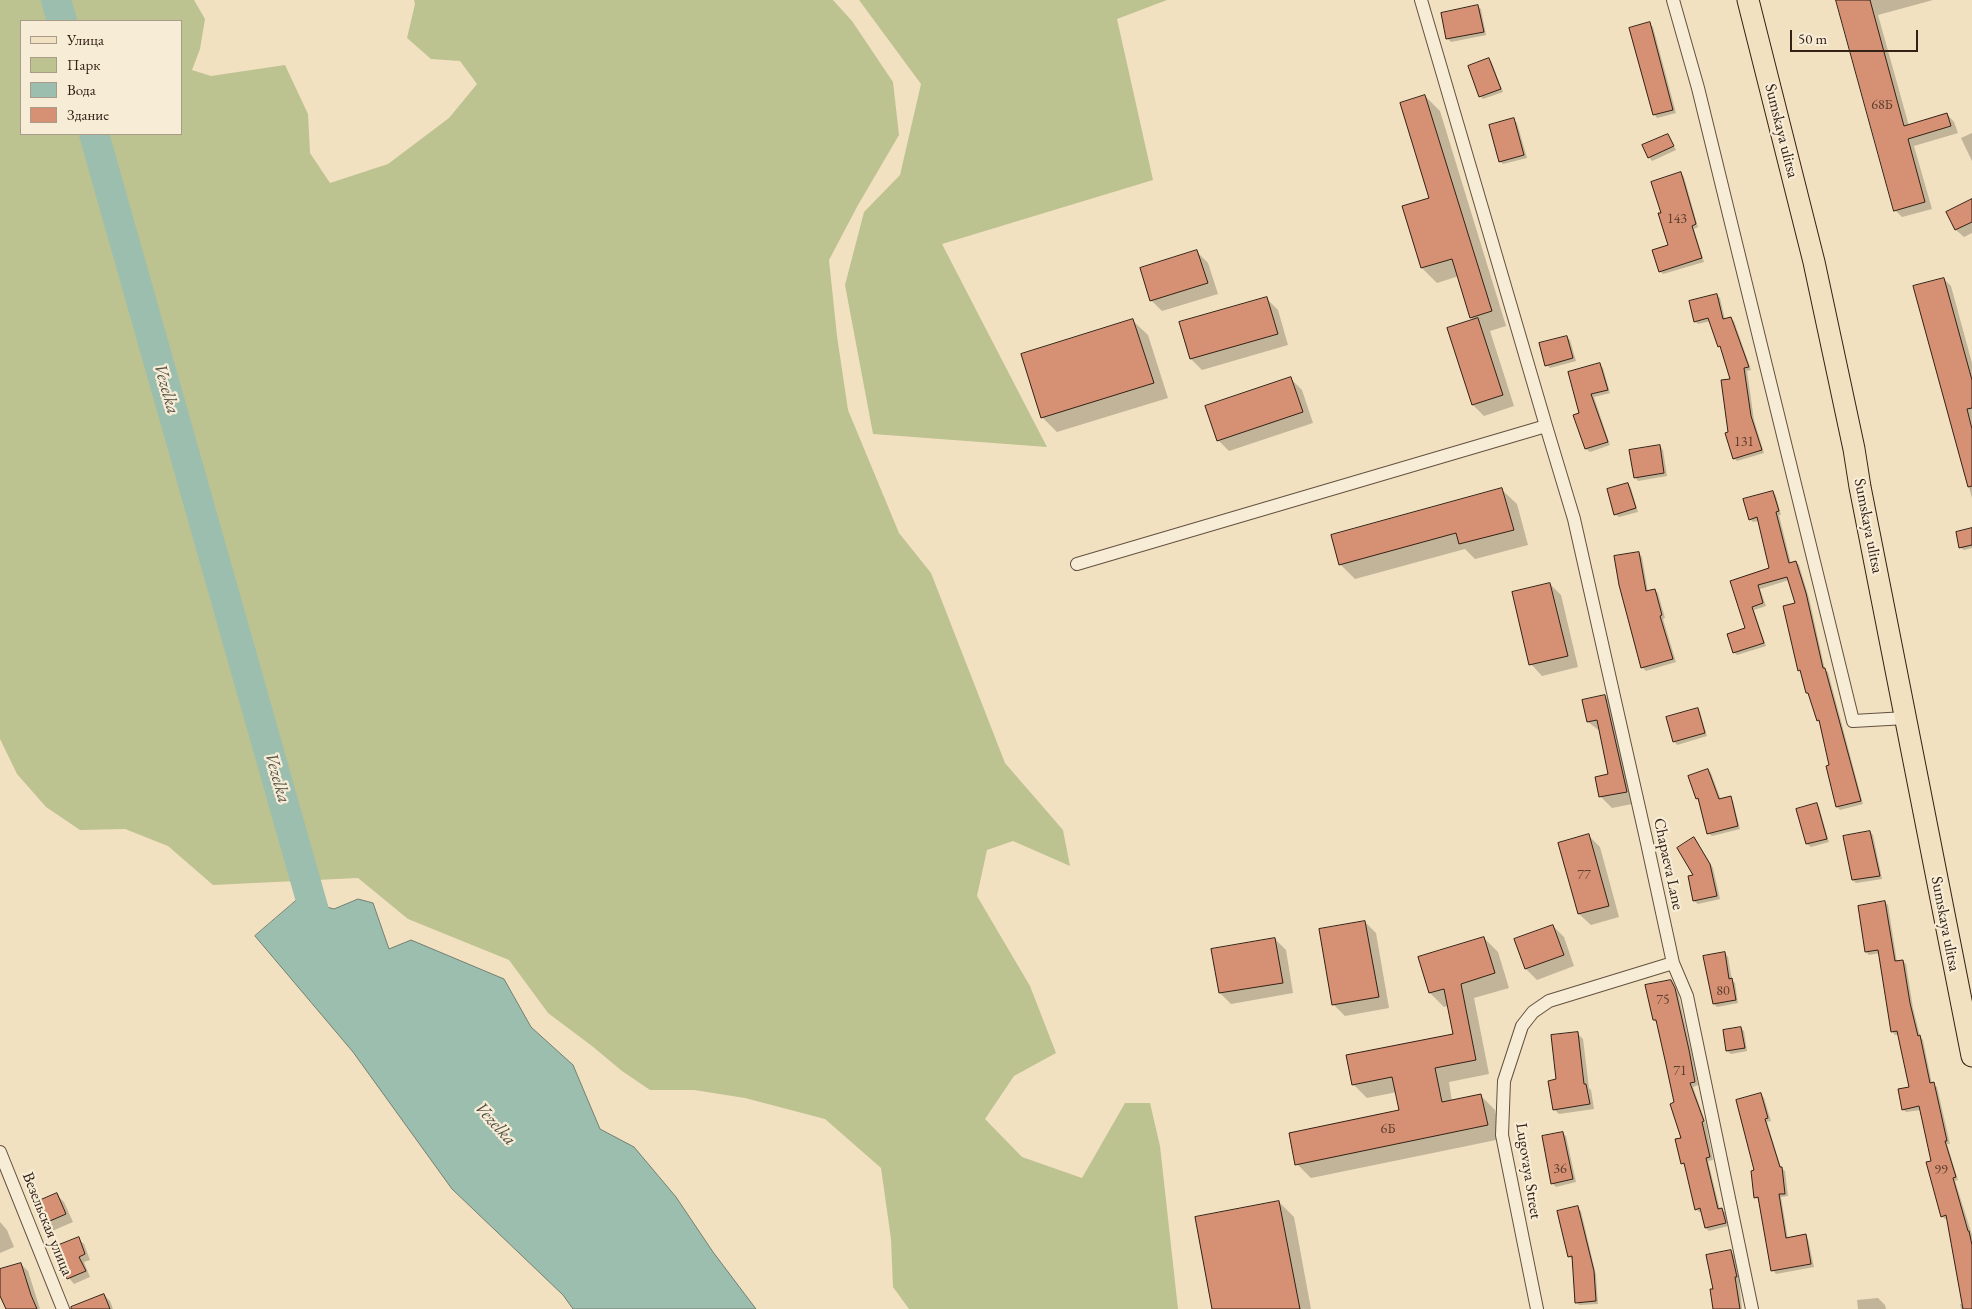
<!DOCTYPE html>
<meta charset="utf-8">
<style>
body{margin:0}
#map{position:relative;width:1972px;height:1309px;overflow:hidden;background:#f2e1c0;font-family:"EB Garamond",serif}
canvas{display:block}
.legend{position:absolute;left:20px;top:20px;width:162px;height:115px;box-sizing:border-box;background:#f7ecd6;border:1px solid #a99b89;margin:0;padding:6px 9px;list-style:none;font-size:15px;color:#332115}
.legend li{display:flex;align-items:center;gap:10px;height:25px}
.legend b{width:25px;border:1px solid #a99b89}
.scale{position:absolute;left:1790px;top:30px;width:128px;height:22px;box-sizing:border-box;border:2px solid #332115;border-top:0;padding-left:6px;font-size:15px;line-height:18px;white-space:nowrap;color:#332115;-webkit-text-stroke:4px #f7ecd6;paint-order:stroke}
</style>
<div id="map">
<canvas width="1972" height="1309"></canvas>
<ul class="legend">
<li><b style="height:6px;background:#f2e1c0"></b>Улица</li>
<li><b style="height:14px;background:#bdc291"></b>Парк</li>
<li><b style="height:14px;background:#9cbeae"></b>Вода</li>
<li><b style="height:14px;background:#d69074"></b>Здание</li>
</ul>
<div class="scale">50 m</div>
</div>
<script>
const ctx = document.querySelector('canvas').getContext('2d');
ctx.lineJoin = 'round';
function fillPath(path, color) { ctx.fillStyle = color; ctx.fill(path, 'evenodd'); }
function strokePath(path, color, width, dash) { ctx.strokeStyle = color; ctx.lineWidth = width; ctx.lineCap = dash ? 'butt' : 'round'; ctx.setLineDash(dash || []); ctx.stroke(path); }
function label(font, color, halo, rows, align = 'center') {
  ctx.font = font + ' "EB Garamond",serif'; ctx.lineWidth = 4.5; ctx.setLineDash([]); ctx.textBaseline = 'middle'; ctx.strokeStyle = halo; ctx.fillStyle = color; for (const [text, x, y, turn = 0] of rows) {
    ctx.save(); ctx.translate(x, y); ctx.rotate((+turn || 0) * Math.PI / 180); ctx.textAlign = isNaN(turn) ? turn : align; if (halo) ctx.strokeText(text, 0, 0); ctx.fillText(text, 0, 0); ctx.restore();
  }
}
fillPath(new Path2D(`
 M0,0h194l11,19 -5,30 -8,21 19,6 74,-11 23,49 2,39 20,30 58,-19 61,-46 28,-34 -17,-23 -29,-2 -24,-21 8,-34 -1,-4h419l19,21 41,61 6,53 -41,70 -29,55 8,76 11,74 51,123 32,40 74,190 58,67 7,36 -57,-25 -26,9 -10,46 53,90 26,67 -42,23 -29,43 37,38 60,21 43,-75h25l10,43 18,163h-269l-16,-22 -2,-48 -10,-71 -56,-49 -80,-21 -51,-8h-44l-28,-19 -30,-25 -44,-33 -39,-53 -101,-41 -50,-41 -145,7 -45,-39 -43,-17 -45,1 -34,-23 -29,-33 -17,-35zM181,21v113h-160v-113z
 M859,0h308l-50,19 36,161 -211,64 105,203 -174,-13 -28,-149 19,-73 36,-37 21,-91z`), '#bdc291');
const water = new Path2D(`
 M298,899l36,10 24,-10 15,4 16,46 22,-9 93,39 27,48 42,38 27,64 34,18 42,50 37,55 43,57h-183l-10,-14 -111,-106 -99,-137 -98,-116z`);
fillPath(water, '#9cbeae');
strokePath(water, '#727f71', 1);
fillPath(new Path2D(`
 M1837,0h96l-55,15 31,111 38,-12 7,8 4,11 -44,13 18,63 -30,8 -7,-7z
 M1477,6l4,3 5,26 -35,7 -3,-3 -6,-25z
 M1649,23l4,4 23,86 -19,5 -3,-4z
 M1489,59l3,4 11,29 -20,7 -3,-3z
 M1425,96l15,15 66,215 -16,5 24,75 -30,10 -11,-11 1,-85 -3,-2 -12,-42 -22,7 -15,-15 9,-69z
 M1514,120l3,3 10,35 -24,6 -3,-3z
 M1972,133v28l-11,-23z
 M1668,135l8,15 -24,11 -3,-4z
 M1681,173l3,4 14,50 -4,2 10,33 -41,12 -3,-3 10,-25 -8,-33z
 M1972,201v32l-8,4 -8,-7 -8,-18z
 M1197,252l11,11 10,31 -56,17 -11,-11z
 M1944,279l7,7 21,77v135l-57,-211z
 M1716,295l4,3 5,22 5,-2 4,3 17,49 -4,1 7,49 10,33 -27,8 -3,-3 -4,-25 2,-53 -10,-30 -3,-4 -8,-25 -13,3 -3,-3z
 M1267,299l11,11 10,35 -86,25 -11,-11z
 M1133,321l15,14 20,63 -111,34 -15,-15z
 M1567,337l3,3 6,21 -26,7 -3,-3z
 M1600,365l3,3 7,25 -16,4 16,48 -20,7 -4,-3 -11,-33 6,-2z
 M1291,379l11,11 11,33 -84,28 -11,-11z
 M1660,446l3,4 4,26 -29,5 -3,-4z
 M1628,484l3,4 7,24 -19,5 -4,-3z
 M1502,490l15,14 11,41 -53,14 -10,-10 -110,30 -15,-15z
 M1773,492l3,4 5,19h-2l12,49 5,-2 3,3 10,33 16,72 3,2 35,132 -23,6 -3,-3 -6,-41 -10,-43 -3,-3 -8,-24 -3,-3 -5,-21 -3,-2 -2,-66 -8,-24 -29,9 6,17 -12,4 12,36 -29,9 -3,-3 13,-23 -16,-47 39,-13 -11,-48 -6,1 -3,-3z
 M1972,530v18l-8,2 -4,-3z
 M1639,553l3,4 6,35 7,-2 3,3 7,25 -2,1 13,43 -30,9 -3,-3 -23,-83z
 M1550,584l11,11 17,72 -36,9 -11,-12z
 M1605,696l11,11 21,96 -25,5 -11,-11 -4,-19 12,-3 -8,-43 -13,-10z
 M1697,709l3,3 7,24 -30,9 -3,-4z
 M1708,770l3,3 10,27 9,-2 3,3 7,28 -28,7 -4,-3 -7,-31 -4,-3 -8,-22z
 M1816,804l3,3 10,35 -18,5 -4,-3 -9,-35z
 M1870,832l3,3 9,44 -26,4 -3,-3z
 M1589,836l11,11 19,70 -28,8 -12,-11 -19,-70z
 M1697,842l16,26 7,31 -22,5 -4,-3 -5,-24 6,-1z
 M1885,902l3,3 9,57 6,-1 3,3 7,44 7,28 3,4 9,44 5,3 13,57h-3l11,36 -3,1 17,54v74h-11l-1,-5h3l-15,-86 -3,1 -3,-3 -21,-106 -15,2 -3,-3 7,-21 -11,-54 -4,1 -3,-4 -12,-78 -11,2 -3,-3z
 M1365,922l11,11 13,75 -44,8 -11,-11z
 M1553,926l11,11 10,29 -37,14 -11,-11 -10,-29z
 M1484,938l14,14 11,36 -35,10 15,76 -40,8 3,20 29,-6 14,14 6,29 -190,39 -14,-14 104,-53 -4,-19 -30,6 -14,-14 101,-49 -6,-29 -4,1 -14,-14 -10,-36z
 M1275,939l11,11 7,43 -62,11 -11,-11z
 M1725,953l3,4 4,23 3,3 3,20 -21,4 -3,-3z
 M1671,981l7,12 14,61 6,31 -5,2 13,37 7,36 -5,1 12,49 5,2 3,14 -19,5 -3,-3 -4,-17 -3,1 -3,-3 -11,-43 -3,-3 1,-24 -26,-116 -3,-3z
 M1741,1028l3,3 3,20 -16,3 -4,-3z
 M1578,1034l5,5 6,49 2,2 3,19 -35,5 -5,-5 3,-29z
 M1761,1094l3,4 7,23 -4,1 14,46 4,3 3,25 -7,1 7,42 17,-3 3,3 6,28 -38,7 -3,-4 -14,-70 -4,-3z
 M1562,1133l4,3 10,46 -20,5 -3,-3z
 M57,1195l7,7 9,20 -21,9 -8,-8 -8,-19z
 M1279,1202l15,15 17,92h-97z
 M1577,1208l4,3 15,64 2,29 -19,1 -3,-3 -3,-42 -4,-4z
 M0,1222l7,8 7,17 -14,6z
 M78,1239l6,5 6,16 -6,2 6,15 -16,7 -5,-6z
 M1731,1251l3,4 5,25 3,29h-28v-19z
 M21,1264l7,7 12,38h-33l-7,-12v-27z
 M103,1294l7,7 3,8h-26l-2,-6z
 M1878,1298l7,7 1,4h-28l-1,-9z`), '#0003');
strokePath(new Path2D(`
 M56,0l6,21
 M94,134l226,798 7,7`), '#9cbeae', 30);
const building = new Path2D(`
 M1836,0h34l34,126 43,-13 4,13 -43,13 17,63 -31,9z
 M1478,5l6,27 -38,7 -5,-26z
 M1650,22l23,88 -20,5 -24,-87z
 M1489,58l12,31 -22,8 -11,-31z
 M1425,95l67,216 -22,7 -18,-59 -31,9 -19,-62 27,-8 -29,-95z
 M1514,118l10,37 -25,7 -10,-37z
 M1668,134l6,12 -26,12 -6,-13z
 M1681,172l15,52 -4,2 10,32 -43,14 -7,-22 16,-5 -10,-32h3l-10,-31z
 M1972,199v23l-17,8 -9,-18z
 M1197,250l11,33 -58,18 -10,-33z
 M1944,278l28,102v28l-5,1 5,20v57l-4,1 -55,-201z
 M1717,294l6,25 8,-2 18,50 -5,1 7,48 11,34 -29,9 -8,-26 3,-1 -7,-52 9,-1 -10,-33 -2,1 -10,-29 -14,4 -5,-21z
 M1267,297l11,37 -88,25 -11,-37z
 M1478,318l25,77 -31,10 -25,-77z
 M1133,319l21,64 -113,35 -20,-64z
 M1567,336l6,22 -28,8 -6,-23z
 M1600,363l8,27 -17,4 17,48 -23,7 -12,-34 6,-2 -11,-41z
 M1291,377l12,35 -86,29 -12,-35z
 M1660,445l4,28 -30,5 -5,-28z
 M1628,483l8,25 -22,7 -7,-26z
 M1502,488l12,42 -55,14 -3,-11 -117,32 -8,-30z
 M1773,491l6,20 -3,1 13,51 7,-2 10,32 17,75h2l36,133 -25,6 -10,-41 3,-1 -10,-45 -2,1 -9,-28h-2l-6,-23 -2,1 -15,-65 12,-3 -8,-26 -29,8 5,18 -11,4 12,36 -31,10 -6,-19 18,-6 -15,-47 39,-13 -12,-51 -8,3 -6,-21z
 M1972,528v17l-13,3 -3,-16z
 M1639,552l7,39 9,-2 7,26 -2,1 13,43 -32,9 -22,-83 -5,-29z
 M1550,583l18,73 -39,9 -17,-73z
 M1605,695l22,97 -28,5 -4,-20 13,-3 -11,-54 -10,2 -5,-22z
 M1698,708l7,25 -32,9 -7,-25z
 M1708,769l11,30 12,-3 7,30 -31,8 -9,-36 -2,1 -8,-23z
 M1817,803l10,36 -21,5 -10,-35z
 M1870,831l10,45 -28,4 -9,-44z
 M1589,834l20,72 -31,8 -20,-71z
 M1694,837l16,27 7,32 -24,5 -5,-25 5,-1 -16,-27z
 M1885,901l10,60 8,-1 7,43 8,33 2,-1 10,48 4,-1 13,59h-2l11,36 -3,1 15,53h1l3,14v64h-9l-17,-94 -5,2 -15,-55 5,-1 -12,-55 -17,4 -4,-21 11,-2 -12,-56 -6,1 -13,-82 -13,2 -7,-46z
 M1365,921l14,76 -47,8 -13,-76z
 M1553,925l11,30 -39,14 -11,-30z
 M1484,937l11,36 -34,11 15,76 -41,8 7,34 39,-8 7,31 -193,40 -6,-32 110,-23 -7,-33 -40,8 -6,-30 107,-21 -9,-45 -15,4 -11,-36z
 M1275,938l8,45 -64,10 -8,-44z
 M1725,952l4,27 3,-1 4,22 -23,4 -10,-48z
 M1671,980l4,8 14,62 6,32 -5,1 14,38 -2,1 8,35 -4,1 12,51 4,-1 4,15 -21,5 -5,-20 -5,2 -11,-47 -3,1 -6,-25 6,-1 -11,-34 4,-2 -9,-42 -9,-40h-3l-8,-35z
 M1741,1027l4,21 -19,3 -3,-21z
 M1578,1032l6,52h2l4,20 -37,6 -5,-29 8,-2 -5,-44z
 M1761,1093l7,25 -3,1 15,48h2l3,27h-6l7,44 20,-4 5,30 -40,7 -13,-74 -4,1 -3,-27 3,-1 -18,-70z
 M1563,1132l10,47 -22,5 -9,-48z
 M57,1193l9,21 -23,10 -9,-21z
 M1279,1201l21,108h-88l-17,-92z
 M1578,1206l16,65 2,30 -21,2 -3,-47 -4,1 -11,-46z
 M79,1237l6,17 -6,3 7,14 -19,8 -13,-32z
 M1731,1250l6,27h-2l5,32h-27l-3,-20h3l-7,-34z
 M21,1263l10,32 6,14h-31l-6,-13v-27z
 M104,1294l6,15h-39v-2z`);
fillPath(building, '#d69074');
strokePath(building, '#332115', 1);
const street = new Path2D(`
 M1673,0l25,88 155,633 53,-3
 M1546,426l28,93 73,324 26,120 14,33 65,313
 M1077,564l469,-138 -125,-426
 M0,1152l63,157
 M1537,1309l-35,-174 2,-54 18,-55 11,-14 16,-11 124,-38`);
const primary = new Path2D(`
 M1748,0l66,262 40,187 6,38 112,569`);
strokePath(street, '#635140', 14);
strokePath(primary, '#332115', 23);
strokePath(street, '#f7ecd6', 12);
strokePath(primary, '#f2e1c0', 21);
label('14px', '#5c3d2d', null, [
 ["68Б",1882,105],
 ["143",1677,219],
 ["131",1744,442],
 ["77",1584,875],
 ["80",1723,991],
 ["75",1663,1000],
 ["71",1680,1071],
 ["6Б",1388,1129],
 ["36",1560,1169],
 ["99",1941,1170]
]);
label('16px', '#332115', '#f7ecd6', [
 ["Sumskaya ulitsa",1781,131,76],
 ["Sumskaya ulitsa",1868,526,79],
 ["Chapaeva Lane",1668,864,78],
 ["Sumskaya ulitsa",1945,924,79],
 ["Lugovaya Street",1528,1171,81],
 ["Везельская улица",47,1224,68]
]);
label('italic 18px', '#525043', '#f7ecd6', [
 ["Vezelka",166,389,74],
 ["Vezelka",277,778,74],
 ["Vezelka",495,1124,48]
]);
</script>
